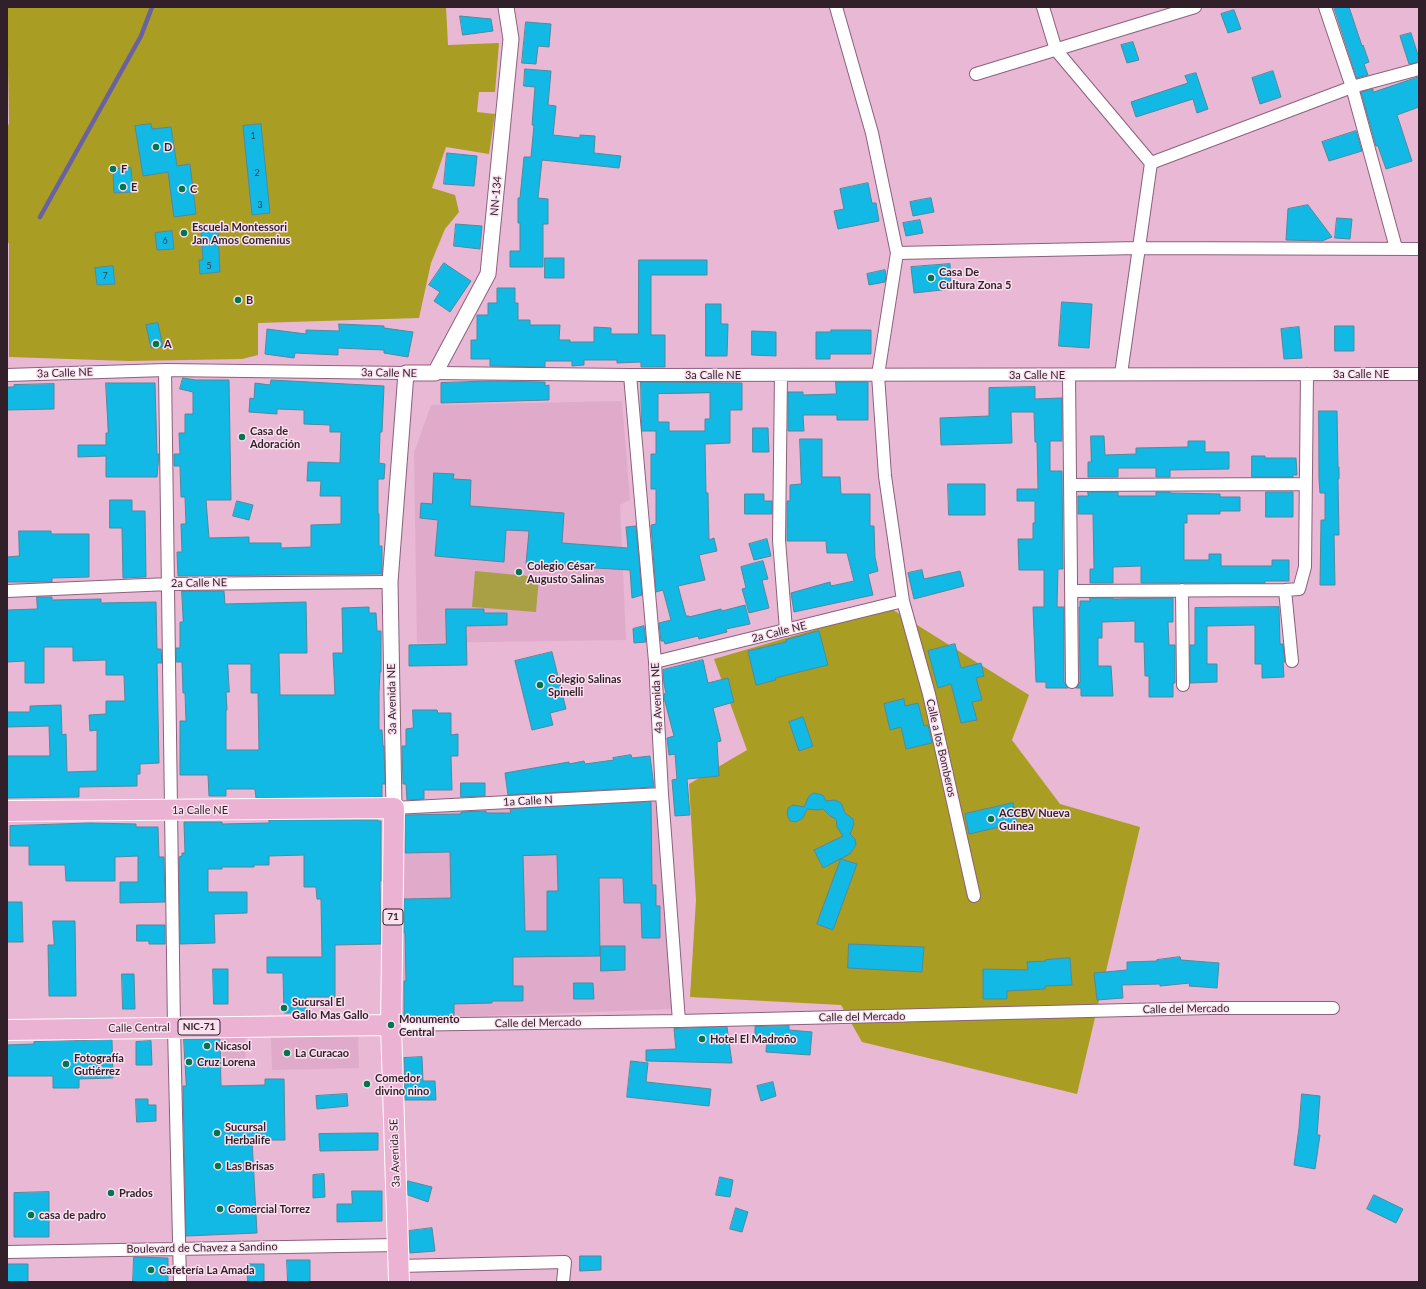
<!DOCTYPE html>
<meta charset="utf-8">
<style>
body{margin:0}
#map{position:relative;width:1426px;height:1289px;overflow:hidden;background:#e8b8d4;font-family:Lato,sans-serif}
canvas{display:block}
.frame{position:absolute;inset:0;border:8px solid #311f29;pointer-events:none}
</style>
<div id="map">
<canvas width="1426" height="1289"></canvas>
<div class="frame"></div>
</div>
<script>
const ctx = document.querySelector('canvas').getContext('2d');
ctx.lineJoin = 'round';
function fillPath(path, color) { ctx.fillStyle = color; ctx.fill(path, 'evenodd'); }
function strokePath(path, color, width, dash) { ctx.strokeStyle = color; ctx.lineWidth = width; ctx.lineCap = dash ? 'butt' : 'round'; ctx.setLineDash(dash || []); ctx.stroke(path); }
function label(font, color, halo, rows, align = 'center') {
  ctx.font = font + ' Lato,sans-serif'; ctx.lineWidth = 3; ctx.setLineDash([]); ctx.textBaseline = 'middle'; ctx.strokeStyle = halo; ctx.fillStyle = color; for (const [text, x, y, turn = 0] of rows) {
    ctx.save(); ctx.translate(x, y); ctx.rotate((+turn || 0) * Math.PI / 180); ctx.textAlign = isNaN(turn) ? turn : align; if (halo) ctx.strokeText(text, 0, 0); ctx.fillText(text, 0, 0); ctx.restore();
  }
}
fillPath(new Path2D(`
 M622,401l8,99 -10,5 6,135 -209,3 -3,-190 17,-48z
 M661,796l13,213 -279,10 -1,-211z
 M358,1035l1,33 -87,2 -1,-33z
 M245,1036l1,29 -24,1 -1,-29z`), '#e0aaca');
fillPath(new Path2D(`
 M475,571l64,6 -3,35 -64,-5z`), '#a99f45');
fillPath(new Path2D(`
 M7,7h439l2,38 51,-2 -4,49h-16l-2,20 18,2 -6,40 -43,-7 -14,41 23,7 4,17 -14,17 -14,34 -12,55 -161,5v32l-16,4 -113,2 -120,-4v-113l-2,-4v-111l2,-6z
 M890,608l139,87 -17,45 48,64 80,23 -63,267 -215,-52 -21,-37 -151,-8 6,-97 -7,-116 58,-34 -33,-91z`), '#aa9d24');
strokePath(new Path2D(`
 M40,217l101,-181 11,-29`), '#6862a4', 4.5);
const building = new Path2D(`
 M1334,7h15l13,39 1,-1 6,17 -5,2 4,11 -11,3z
 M1234,10l7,19 -13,4 -7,-19z
 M460,16l31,3 2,12 -30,4z
 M526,22l25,2 -2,23 -11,-1 -2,18 -14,-1z
 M1411,33l8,25v4l-10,2 -9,-28z
 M1133,42l6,18 -12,3 -6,-18z
 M525,69l26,2 -3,34 8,1 -3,29 27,3v-3l15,1 -1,17 27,3 -2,12 -77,-8 -4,38 10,1v25h-5v43h-33v-16h10v-28h-2v-25h2l4,-41h7l3,-32h-2l3,-38 -11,-1z
 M1273,71l8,26 -21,7 -8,-26z
 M1196,73l12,36 -11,4 -4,-14 -57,18 -5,-15 57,-19 -3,-7z
 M1419,77v30l-22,8 15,46 -26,8 -8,-23h-2l-15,-54 12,-3v3z
 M151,124l1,5 19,-2 6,39 13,-2 6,50 -22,3 -6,-45 -25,4 -8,-50z
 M261,124l9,89 -18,2 -9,-89z
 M1356,131l6,20 -33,10 -7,-19z
 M447,153l30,3 -3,30 -30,-2z
 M131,168l2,24 -19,1 -1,-24z
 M868,183l4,20h4l3,18 -41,8 -4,-18 10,-2 -4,-20z
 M931,198l3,14 -21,4 -3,-14z
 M1308,205l24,32 -10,4 -36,-1 2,-31z
 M1337,218l15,1 -2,20 -15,-1z
 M920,220l3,13 -17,3 -3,-13z
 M456,224l26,2 -2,23 -26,-3z
 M218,230l2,42 -20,2 -1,-14h4l-2,-29z
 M172,231l2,18 -17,1 -2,-17z
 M545,258h19v20h-19z
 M639,260h68v15h-56v60h14v32h-24v-5l-24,1v-3h-33v5l-12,1v-5h-27v6l-55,-1v-7h-19v-19h6v-25h11v-12h9v-15h18v15h3v17h12v5h30l-1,15h11v2h24v-15l17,1v6h27z
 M444,263l27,18 -21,31 -16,-11 6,-9 -11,-7z
 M950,264l1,25 -37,4 -3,-26z
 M113,266l2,18 -18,1 -2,-17z
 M885,270l1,5 -1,7 -16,3 -2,-11z
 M1062,302l30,2 -3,44 -30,-2z
 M706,304h15v20h7l-1,32h-21z
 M158,323l5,24 -12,1 -5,-23z
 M339,324l45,2v2l29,4 -5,25 -24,-4v-3l-46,-2v7l-43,-2 -1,5 -29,-4 2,-25 39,5v-4l33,1z
 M1335,326h19v25h-19z
 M1299,327l3,31 -18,1 -3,-30z
 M831,330h40v24h-41v5h-14v-27h15z
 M752,331l24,1v24l-24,-1z
 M183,378l13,2h33l2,120h-25l3,38 40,-1v6h32v5l30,-1v-22l30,-1v-28h-21l1,-15h-14l1,-19 32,1 1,-31h-11v-7l-26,-1v-14l-27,-1v5l-28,-2 1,-14 4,1 1,-16 15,2 1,-5 113,6 -2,46h-2l-1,31 6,1 -1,15h-6v35h1v32h3v28l-204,2 -1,-24h5l-1,-28h5l-1,-27h-4l-1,-31h-6v-12h6l-1,-21h6v-19h8v-22l-13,-3z
 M490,381l55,1v4l4,-1v15l-108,3v-20z
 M641,382l101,1v27h-12v33l-25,1 1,49h2l1,47 5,-2 3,13 -18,4 6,25 -27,6 8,30h3v1l32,-8 1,2 23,-6 5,19 -24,5 1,3 -28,7 -1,-3 -33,8 -1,-3h-3l-2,-18 12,-3 -8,-30 -7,2 -5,-67 5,-1v-35h-5v-35h5v-23h-14zM710,393v26h-5v12h-36v-9h-11v-28z
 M836,382h32v38h-31v-5h-34l1,16h-16v-39h15v3l33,-1z
 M106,383h49l2,71h2l-2,23h-51v-21l-28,1v-12h28v-12h2z
 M54,384v25l-47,1v-23h7v-2z
 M1035,387v12l27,-1v43h-12v30h12l1,98h-5l-1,38h7v75l4,6h-22v-6h-10l-3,-75h11v-37h-25l-1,-31h15v-16h2v-22h-18v-12h21l-1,-47h-2l-1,-30h-23l1,31 -71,2 -1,-27 49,-2v-28z
 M1319,411h18l1,56h1v12h-1l1,56h-5l1,50h-15l1,-65h4v-27h-5l-1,-14z
 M753,428h15l1,24h-16z
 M1091,436h13l1,19 31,-1v-6l52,-1v-6h17v11h24v17l-59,1v7h-14v-9h-38v9h-30v-15h3z
 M800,439h22v38h18l1,17h29v32h4l1,31 3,14 -10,3 5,21 -79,17 -3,-19 39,-11 1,4 23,-5 -7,-28h-20l-1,-12h-39v-40h3v-16l11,-1z
 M1252,456h13v2h31l1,17h-4v2h-41z
 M434,473l20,1 -1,5 18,1 -1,26 94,7 -2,30 66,5 -2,-21 10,-1 6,69 -10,3 -2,-28 -104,-6 3,-33 -23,-1 -2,32 -69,-6 3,-36 -18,-2 1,-15 11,1z
 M948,484h37v31h-36z
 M1088,492h30v4h38v-4h14v1l50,1v3h20v14h-20v3h-33v9h-3v37h25v-6h12v12h51v-6h17v21h-24v2h-124v-17l-28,1v16h-23v-14h4l-1,-55h-15v-18h10z
 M1266,492h27v25h-27z
 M745,494h19v7h8v13h-27z
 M110,500h22v11h13l1,66 -23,1 -1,-50h-12z
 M237,501l16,4 -4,15 -16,-4z
 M19,531h32v3h38v43l-37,1v4h-45v-25l12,-1z
 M767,539l4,17 -17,4 -5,-16z
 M763,561l5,18 -6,1 7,28 -20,5 -7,-24 4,-1 -5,-21z
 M922,570l2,9 36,-8 4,15 -50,13 -6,-26z
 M182,591h42l1,13 81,-2 1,51h-28l1,42h55l-2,-42h10l-1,-45 27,-1v6h7l1,18h4v41h-1l-1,20v38h3l1,16h1l1,38h-3v13l-126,1 -1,-9h-29v7h-17l-1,-21h-28v-54h6l-1,-28h-2l-1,-31h-6v-14h4v-26h3zM228,664h23v29h7l1,57h-33v-40h1l-1,-18h3z
 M37,597h15v3l49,-1v4l55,-1 1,47h4l1,14h-5l2,100 -19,1v10h-3v12l-58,1v10l-72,1v-42h43l-1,-30 -42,1v-15h23v-6l31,-1 1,30 4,-1 1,38 30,-1v-41l-7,1 -1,-16 17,-1v-13h19l-1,-26h-18v-15l-33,1v-14h-29v36h-19v-22l-18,1v-52l30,-1z
 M1090,598h23v1l60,-1v24h-5l1,23h6v38h-2v14h-24v-21h-4l-1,-34h-9v-21l-33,1v16h-4v28h13l2,30h-32v-8h-5l4,-6 -1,-75h1v-6h10z
 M1279,607l1,37h3l2,18h-2l1,15 -22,1v-14h-7v-39l-48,1v38h10v18l-27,1v-38h5v-37z
 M446,609h38v4h23v12l-41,1 1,39 -58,1v-21l37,-1z
 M644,626l2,16 -12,1 -1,-14z
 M819,631l9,34 -53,13 1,2 -20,5 -8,-34 38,-9v-2z
 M955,644l6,24 20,-5 3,13 -8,2 6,22 -10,2 5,18 -16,3 -10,-39 -13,4 -10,-37z
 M552,652l14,57 -16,4 3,12 -21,5 -17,-69z
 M703,660l5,23 20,-5 6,24 -21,6 8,33 -4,1 2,34 -32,3 3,36 -15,1 -3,-36 5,-1 -2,-25 -6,1 -2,-17 7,-2 -10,-38v-4l2,-1 -2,-9 -1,-14z
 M904,699l1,7 13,-3 6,23 4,-1 4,18 -26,6 -5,-22 -11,3 -6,-26z
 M413,710h24l1,3h13v22l7,-1v22h-7l1,34h-28v9l-17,1 -1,-16h-3l-1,-38h4v-17l7,-1z
 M803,717l10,29 -14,5 -10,-29z
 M631,755l1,3 18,-2 4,31 -146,8 -3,-22 64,-11v2l15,-3 1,3 29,-4 -1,-2z
 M461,783h24v13l-24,1z
 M814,793l9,2 3,6 9,-1 6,3 4,10 8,6 1,5 -4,10 5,5 1,6 -6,9 -27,14 -9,-18 29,-14 -6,-9 -1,-8 -6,-3 -7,-7 -6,1 -10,-1 -4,9 -7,4 -6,-1 -3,-7 1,-6 5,-3 11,2 5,-11z
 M651,802l1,83h4v21h4v32h-18l-1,-35h-17l-1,-25h-24l1,78 -87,1v29h10v15h-31v2l-38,1v12l-50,1v-36h2l-1,-48h-1v-34l47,-1 -1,-46 -45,1v-38l56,-1v-2l25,-1v2h25l-1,-4zM557,855l1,36h-11v40h-22l-2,-75z
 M1013,803l4,20 -48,11 -4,-20z
 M269,820h109v1h3v60h-1l1,63 -46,1v52h-29v16h-22l-1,-40h-16v-16h55l-1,-58h-4l-1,-12h-12v-32l-35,1v9h-15v2h-32v2h-14v23h39v21l-33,1 1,29 -35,1 -1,-87 3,-1v-3h3l-1,-31h38v2l47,-1z
 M90,823l46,1v3h22l1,30h5l1,45 -45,1v-21h18v-26l-23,1v24h-49l-1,-16h-36v-19h-19v-20z
 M841,859l16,5 -24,66 -16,-6z
 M7,902h15l1,40h-16z
 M53,921h22l1,75h-27l-1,-51h6z
 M137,925h28v19h-16v-3h-12z
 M849,944l75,3 -2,25 -74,-4z
 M601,946h24v24l-24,1z
 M1180,957l1,3 38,3 -2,25 -28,-2 1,-3 -30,3v-2l-38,1 1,13 -26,2 -3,-27 33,-3v-8l30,-1v-1z
 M1070,958l2,27 -27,1v3l-38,2v8h-24v-30l45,1 -1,-8 19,-1v-1z
 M213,969h15v35h-14z
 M122,974h12l1,35h-12z
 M574,983h19l1,16h-20z
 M789,1026v4l23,2 -2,23 -44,-3 1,-15h-12v-10z
 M727,1027l5,36 -86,-2v-11l30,-1 -2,-20z
 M184,1039h36l1,47 44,-1v-6h19l1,61h-33l5,93 -71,3 -3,-150h3z
 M112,1040l1,38 -34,1v9h-26v-12h-46v-31l27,-1v-2z
 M151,1041l1,24h-16v-23z
 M422,1057l1,24h12l1,19h-31l-1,-42z
 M631,1061l17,2 -2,19 65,7 -2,17 -82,-9z
 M773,1082l3,14 -15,5 -4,-15z
 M347,1094l1,12 -31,3 -1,-13z
 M1302,1094l18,2 -3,39h3l-5,34 -21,-4 5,-37z
 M136,1099h12v6h8v16l-19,1z
 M364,1133h14v17l-58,1 -1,-17z
 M324,1174l1,23 -12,1v-23z
 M720,1177l13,3 -3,17 -14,-2z
 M408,1181l24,6 -4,15 -20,-7z
 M352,1191h30v30l-45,1v-18h15z
 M49,1192v45h-35v-44z
 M1374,1195l29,14 -7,14 -29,-14z
 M736,1208l12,4 -6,20 -12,-3z
 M432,1228l3,23 -25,2 -1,-22z
 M580,1256h21v14l-21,1z
 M134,1257l34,1v24h-35z
 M287,1260h23v22h-22z
 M7,1264h21v18h-21z
 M248,1264h16v18h-16z`);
fillPath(building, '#12b9e4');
strokePath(building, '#51899d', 1);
const minor = new Path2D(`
 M836,7l36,126 25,120 -19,122 7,101 18,125 26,93 45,202
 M1043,7l13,43 95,113 -30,211
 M1325,7l27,80 44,161
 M976,74l219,-67
 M1151,163l201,-76 67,-18
 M897,253l241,-5 281,1
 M165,370l9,658 6,254
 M435,373l195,2 789,-1
 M7,375l158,-5 241,3
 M630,375l25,287 7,132 17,227
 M781,375l-2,165 7,90
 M1069,375l3,307
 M1070,485l235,-1
 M1182,590l1,95
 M1285,590l7,71
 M7,591l162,-7 221,-2
 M1071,591l214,-1 14,-1 6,-22 2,-193
 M655,662l248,-61
 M394,808l268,-14
 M391,1025l288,-4 531,-13h123
 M7,1252l390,-7
 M399,1266l166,-4 -2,20`);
const tertiary = new Path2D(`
 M394,808l-4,-226 16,-209h29l53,-99 23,-235 -5,-32`);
const trunk = new Path2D(`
 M7,811l387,-3 -3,217 8,257
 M7,1030l384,-5`);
strokePath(minor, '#8c617b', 14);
strokePath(tertiary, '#8c617b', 17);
strokePath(trunk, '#fff', 22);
strokePath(minor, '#fff', 12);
strokePath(tertiary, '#fff', 15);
strokePath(trunk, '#ecb2d4', 20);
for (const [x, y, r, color] of [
 [156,147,4,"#007551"],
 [113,169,4,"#007551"],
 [123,187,4,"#007551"],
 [182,189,4,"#007551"],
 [184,233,4,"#007551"],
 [931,278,4,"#007551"],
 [238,300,4,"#007551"],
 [156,344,4,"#007551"],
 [242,437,4,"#007551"],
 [519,572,4,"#007551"],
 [540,685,4,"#007551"],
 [991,819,4,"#007551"],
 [284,1008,4,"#007551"],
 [391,1025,4,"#007551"],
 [702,1039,4,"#007551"],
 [207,1046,4,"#007551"],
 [287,1053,4,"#007551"],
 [189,1062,4,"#007551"],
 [66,1064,4,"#007551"],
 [367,1084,4,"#007551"],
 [217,1133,4,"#007551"],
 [218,1166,4,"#007551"],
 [111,1193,4,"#007551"],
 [220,1209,4,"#007551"],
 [31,1215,4,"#007551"],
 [151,1270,4,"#007551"]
]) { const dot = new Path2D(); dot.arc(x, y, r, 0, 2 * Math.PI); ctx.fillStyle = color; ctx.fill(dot); strokePath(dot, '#fae1ef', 1.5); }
label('9px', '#294658', null, [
 ["1",253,136],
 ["2",257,173],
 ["3",260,205],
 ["6",165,241],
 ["5",209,266],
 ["7",105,276]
]);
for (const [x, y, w] of [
 [393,917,20],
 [199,1027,42]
]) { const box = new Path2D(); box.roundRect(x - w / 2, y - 8, w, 16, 3); ctx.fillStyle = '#fae1ef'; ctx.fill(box); strokePath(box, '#311f29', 1); }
label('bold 10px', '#311f29', null, [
 ["71",393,917],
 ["NIC-71",199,1027]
]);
label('bold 11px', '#311f29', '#fae1ef', [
 ["D",164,147],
 ["F",121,169],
 ["E",131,187],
 ["C",190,189],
 ["Escuela Montessori",192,227],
 ["Jan Amos Comenius",192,240],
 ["Casa De",939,272],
 ["Cultura Zona 5",939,285],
 ["B",246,300],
 ["A",164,344],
 ["Casa de",250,431],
 ["Adoración",250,444],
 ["Colegio César",527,566],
 ["Augusto Salinas",527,579],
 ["Colegio Salinas",548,679],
 ["Spinelli",548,692],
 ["ACCBV Nueva",999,813],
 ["Guinea",999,826],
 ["Sucursal El",292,1002],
 ["Gallo Mas Gallo",292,1015],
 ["Monumento",399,1019],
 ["Central",399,1032],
 ["Hotel El Madroño",710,1039],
 ["Nicasol",215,1046],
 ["La Curacao",295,1053],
 ["Fotografía",74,1058],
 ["Gutiérrez",74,1071],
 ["Cruz Lorena",197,1062],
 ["Comedor",375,1078],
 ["divino nino",375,1091],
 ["Sucursal",225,1127],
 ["Herbalife",225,1140],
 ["Las Brisas",226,1166],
 ["Prados",119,1193],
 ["Comercial Torrez",228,1209],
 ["casa de padro",39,1215],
 ["Cafetería La Amada",159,1270]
], 'left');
label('11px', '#311f29', '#fae1ef', [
 ["NN-134",496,196,-85],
 ["3a Calle NE",65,373,-2],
 ["3a Calle NE",389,373,1],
 ["3a Calle NE",1361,374],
 ["3a Calle NE",713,375],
 ["3a Calle NE",1037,375],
 ["2a Calle NE",199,583,-1],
 ["2a Calle NE",779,632,-14],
 ["4a Avenida NE",657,698,-93],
 ["3a Avenida NE",392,699,-91],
 ["Calle a los Bomberos",941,748,77],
 ["1a Calle N",528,801,-3],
 ["1a Calle NE",200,810],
 ["Calle del Mercado",1186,1009,-1],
 ["Calle del Mercado",862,1017,-1],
 ["Calle del Mercado",538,1023,-1],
 ["Calle Central",139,1028,-1],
 ["3a Avenida SE",395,1153,-92],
 ["Boulevard de Chavez a Sandino",202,1248,-1]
]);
</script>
